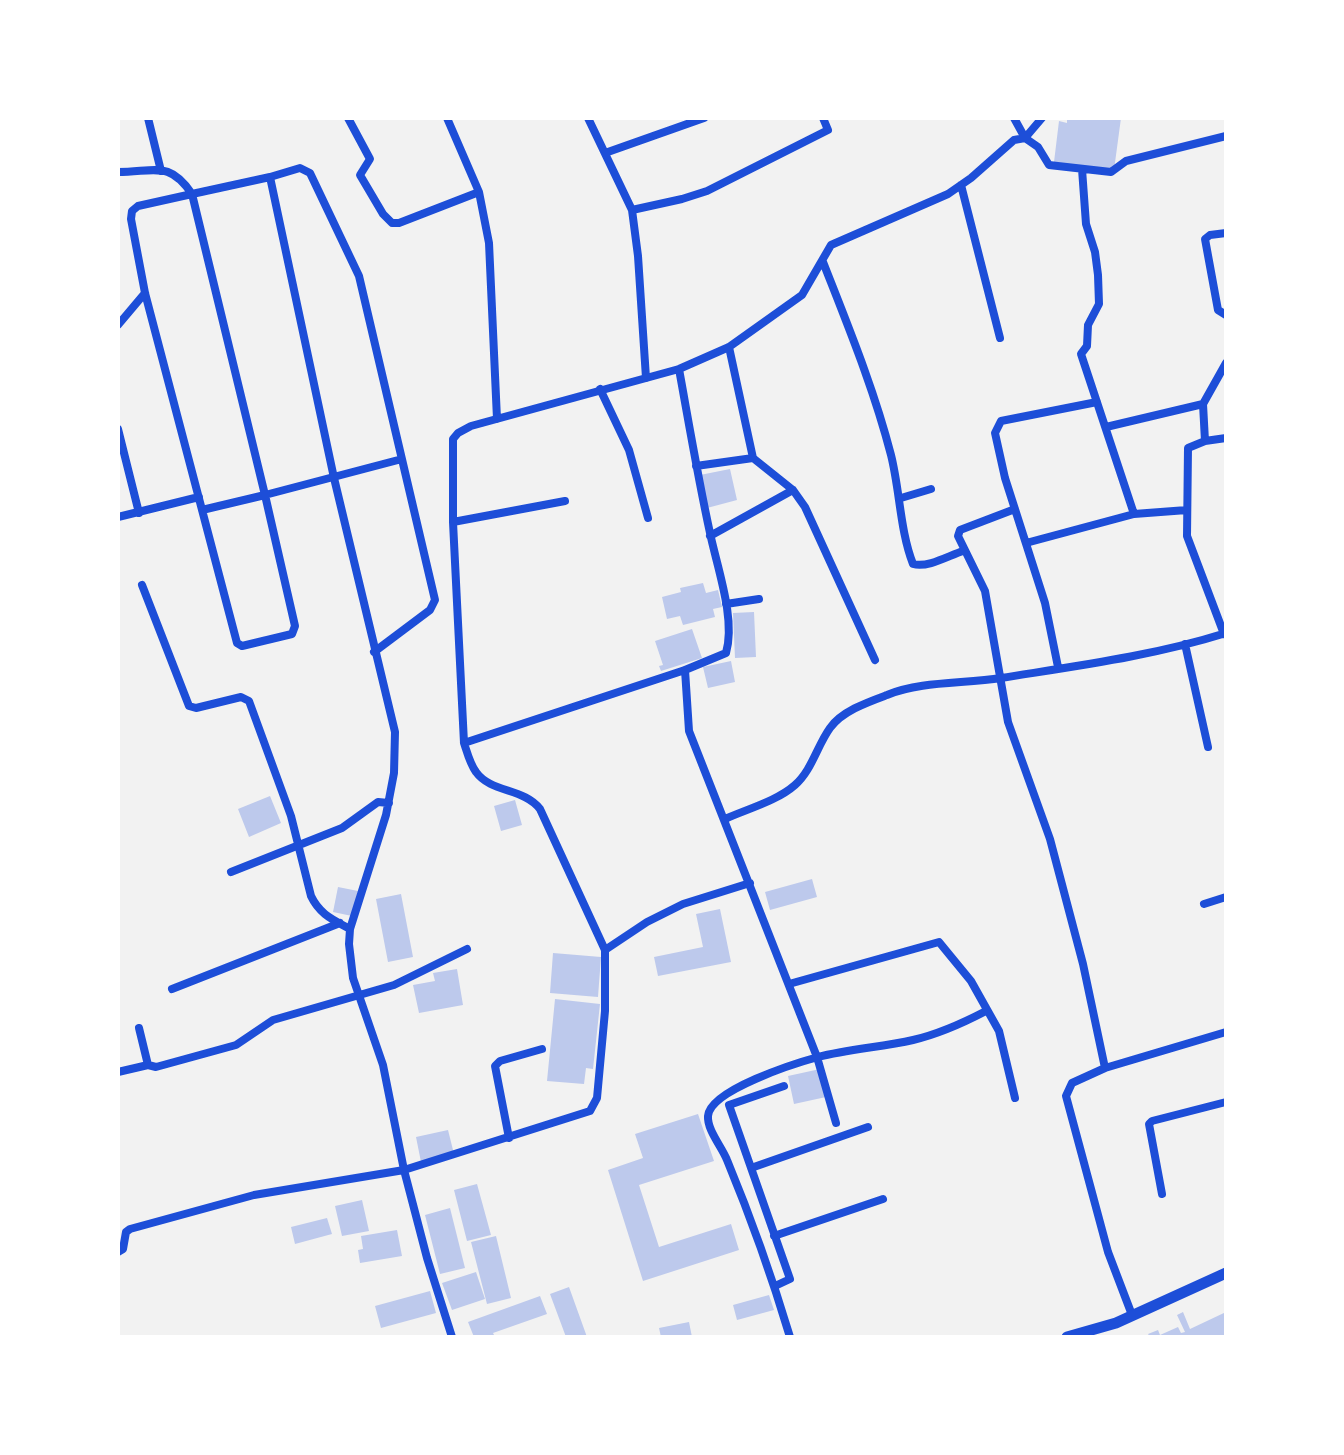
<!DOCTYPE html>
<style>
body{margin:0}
#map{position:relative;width:1344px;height:1455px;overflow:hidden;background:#f2f2f2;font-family:Figtree,sans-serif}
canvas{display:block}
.frame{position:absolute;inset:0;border:120px solid #fff;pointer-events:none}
</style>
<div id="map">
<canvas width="1344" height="1455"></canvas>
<div class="frame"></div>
</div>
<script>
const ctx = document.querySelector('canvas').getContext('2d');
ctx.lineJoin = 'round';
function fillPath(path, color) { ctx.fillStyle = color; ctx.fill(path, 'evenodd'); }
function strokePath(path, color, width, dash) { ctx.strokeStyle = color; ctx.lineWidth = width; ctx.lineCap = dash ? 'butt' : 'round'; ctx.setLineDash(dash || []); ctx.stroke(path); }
fillPath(new Path2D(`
 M1067,118h54l-7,52 -60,-8 5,-41 8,2z
 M730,469l7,31 -30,8 -7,-33z
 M703,583l3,10 12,-3 4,17 -9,2 2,8 -32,8 -3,-9 -13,3 -5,-22 19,-5 -1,-4z
 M754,612l2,45 -21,1 -2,-45z
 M692,629l10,29 -41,13 -2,-5 4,-1 -8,-24z
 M731,661l4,21 -27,6 -5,-21z
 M270,796l11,27 -32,14 -11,-28z
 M515,800l7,25 -21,6 -7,-25z
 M812,879l5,18 -47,13 -5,-18z
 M338,887l20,4 -6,25 -19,-4z
 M401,894l12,63 -25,5 -12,-63z
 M720,909l11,53 -73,14 -4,-19 49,-10 -7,-33z
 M553,953l48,4 -3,40 -48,-4z
 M457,969l6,36 -44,8 -6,-28 22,-4 -2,-8z
 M555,999l45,5 -7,65 -7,-1 -2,16 -37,-3z
 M820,1069l6,28 -32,7 -6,-28z
 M698,1114l16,47 -75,24 20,62 72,-23 8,26 -96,31 -35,-111 35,-12 -8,-24z
 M448,1130l6,24 -33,8 -5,-25z
 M477,1184l14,51 -24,6 -13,-51z
 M362,1200l7,31 -27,5 -7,-30z
 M450,1208l15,60 -25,6 -15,-59z
 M327,1218l5,16 -37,10 -4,-17z
 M397,1230l5,26 -42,7 -2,-13 5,-1 -2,-13z
 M496,1236l15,62 -24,6 -16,-62z
 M476,1272l9,27 -33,11 -10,-27z
 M569,1287l18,50h-21l-16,-43z
 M430,1291l6,22 -55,15 -6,-22z
 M769,1295l5,15 -37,10 -4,-15z
 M540,1296l7,18 -54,19 2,4h-21l-6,-15z
 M1183,1312l7,17 36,-17v25h-76l-2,-3 10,-4 2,5 18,-8 3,6 4,-1 -8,-17z
 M689,1322l3,15h-31l-2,-9z`), '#bdc9ec');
strokePath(new Path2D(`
 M148,118l13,53
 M348,118l22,41 -10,16 23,39 9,9h7l80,-31
 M447,118l32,74 10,51 8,176
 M588,118l44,92 6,46 8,122
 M1014,118l11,20 13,9 11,18 62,7 15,-11 100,-25
 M605,153l99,-35
 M1082,169l4,55 9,28 3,23 1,29 -11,21 -1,21 -6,8 53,160
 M118,172c37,0 51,-12 74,22l-54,12 -6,5 -1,8 14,74 92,350 5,3 50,-12 3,-8 -30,-131 -63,15
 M270,177l-78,17 73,301 137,-36
 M961,185l39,153
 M632,210l50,-11 25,-8 121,-61 -5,-12
 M1226,233l-16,2 -5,4 13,71 8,5
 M823,262c25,64 51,127 68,193 9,36 9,76 22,109 15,4 35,-8 50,-13
 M118,325l27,-32
 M600,389l29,61 19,68
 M1106,427l97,-23
 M118,429l21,84
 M1205,441l-2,-37 23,-41
 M753,458l40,32 12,17 70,153
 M696,466l57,-8 -24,-111
 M901,498l30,-9
 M1015,509l-55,21 -2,6 27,55 23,131 42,117 33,125 22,104 -33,15 -6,13 42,156 24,63
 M118,517l81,-20
 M453,522l112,-21
 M710,536l83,-46
 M1026,543l108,-29 53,-4
 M142,585l47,121 7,2 45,-11 8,4 42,115 20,80c9,19 23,24 39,33
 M726,604l33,-5
 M1224,634l-37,-98 1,-88 17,-7 21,-3
 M1185,644l23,103
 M374,652l56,-42 5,-10 -76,-324 -49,-103 -10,-5 -30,9 64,301 61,254 -1,41 -8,42 -36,114 -1,15 4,34 30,87 21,105 23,88 25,79
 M1058,667l-13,-64 -40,-125 -10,-45 6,-12 96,-19
 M685,670l4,61 128,326 19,66
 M464,743l221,-73 41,-17c10,-34 -9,-86 -16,-120 -12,-55 -21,-109 -31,-164
 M725,819c22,-10 52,-18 70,-34 17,-15 22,-39 35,-57 12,-17 38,-26 57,-33 34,-14 77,-11 114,-17 75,-12 152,-22 225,-45
 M231,872l111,-44 36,-26 11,1
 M1204,904l22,-7
 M605,950l42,-28 36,-18 67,-21
 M789,984l150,-42 32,39 28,50 16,67
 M172,989l168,-66
 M139,1028l9,37 8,2 80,-22 37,-25 121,-35 73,-36
 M1105,1068l121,-36
 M118,1072l30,-7
 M509,1138l-14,-72 5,-5 42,-12
 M751,1168l117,-41
 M1162,1194l-13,-70 3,-3 74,-19
 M774,1236l109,-37
 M118,1252l5,-3 3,-17 4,-3 124,-34 150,-25 186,-59 7,-13 8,-87v-61l-65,-141c-16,-21 -49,-16 -64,-37 -6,-8 -9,-20 -12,-29l-11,-221v-83l5,-6 13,-7 208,-57 50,-22 73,-52 29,-50 117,-51 23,-16 43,-38 11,-2 17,-20
 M775,1286l15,-7 -61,-174 55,-19
 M790,1337c-18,-60 -39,-119 -63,-177 -5,-13 -20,-30 -19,-44 2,-26 88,-53 110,-59 31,-8 64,-10 95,-17 26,-6 50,-17 73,-29`), '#1d4ed8', 8);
strokePath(new Path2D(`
 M1067,1337l49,-14 110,-50`), '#1d4ed8', 11);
</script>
